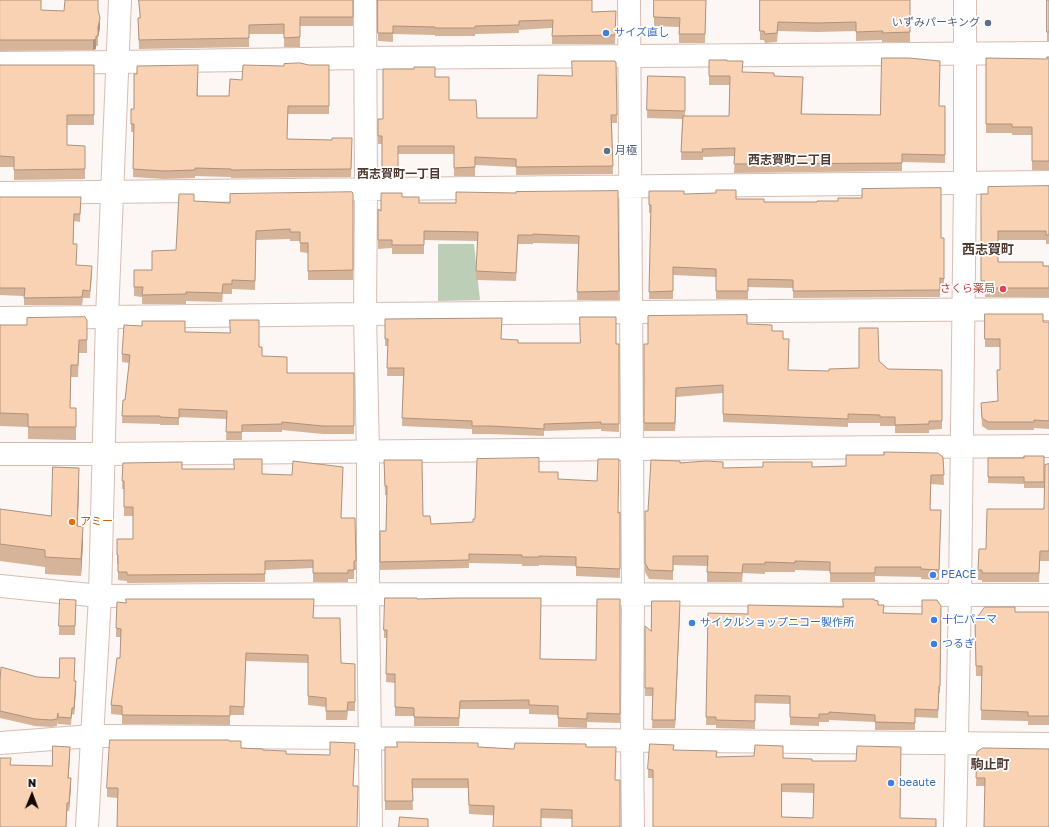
<!DOCTYPE html>
<meta charset="utf-8">
<style>
body{margin:0}
#map{position:relative;width:1049px;height:827px;overflow:hidden;background:#fcf6f4;font-family:"Golos Text",sans-serif}
canvas{display:block}
.north{position:absolute;left:12px;top:775px;width:40px;height:40px;-webkit-text-stroke:3px #fff;paint-order:stroke;rotate:1deg;font-size:11px;font-weight:700;line-height:16px;text-align:center;color:#120906}
.north::after{content:'';display:block;margin:auto;width:14px;height:18px;background:#120906;clip-path:polygon(50% 0,100% 100%,50% 72%,0 100%)}
</style>
<div id="map">
<canvas width="1049" height="827"></canvas>
<div class="north">N</div>
</div>
<script>
const ctx = document.querySelector('canvas').getContext('2d');
ctx.lineJoin = 'round';
function fillPath(path, color) { ctx.fillStyle = color; ctx.fill(path, 'evenodd'); }
function strokePath(path, color, width, dash) { ctx.strokeStyle = color; ctx.lineWidth = width; ctx.lineCap = dash ? 'butt' : 'round'; ctx.setLineDash(dash || []); ctx.stroke(path); }
function label(font, color, halo, rows, align = 'center') {
  ctx.font = font + ' "Golos Text","Noto Sans JP",sans-serif'; ctx.lineWidth = 3.5; ctx.setLineDash([]); ctx.textBaseline = 'middle'; ctx.strokeStyle = halo; ctx.fillStyle = color; for (const [text, x, y, turn = 0] of rows) {
    ctx.save(); ctx.translate(x, y); ctx.rotate((+turn || 0) * Math.PI / 180); ctx.textAlign = isNaN(turn) ? turn : align; if (halo) ctx.strokeText(text, 0, 0); ctx.fillText(text, 0, 0); ctx.restore();
  }
}
fillPath(new Path2D(`
 M438,244h36l6,56 -42,1z`), '#bdceb6');
const minor = new Path2D(`
 M365,0l1,189 -1,125 3,138v142l3,233
 M629,0l4,595 -1,145 1,87
 M0,63l117,-1 247,-4 685,-5
 M0,193l1049,-11
 M0,318l107,-1 258,-3 684,-5
 M0,454h104
 M0,586l100,10 268,-2 681,1
 M0,743l92,-7h15l942,8`);
const tertiary = new Path2D(`
 M104,454l528,-5 417,-3
 M87,827l13,-231 7,-279 13,-317
 M955,827l5,-232 5,-412v-183`);
strokePath(minor, '#d7bdb2', 24);
strokePath(tertiary, '#d7bdb2', 24);
strokePath(minor, '#fff', 22);
strokePath(tertiary, '#fff', 22);
fillPath(new Path2D(`
 M0,0l41,10 23,1 34,-1 2,18 -2,9v9h-2v3l-3,1 -93,1z
 M139,0h214v26h-53v21h-16v-13h-35v13l-110,2 -1,-31h2z
 M378,0l214,12 24,-1 -1,33h-63v-16l-33,2v3l-44,1v2h-40v-1l-42,-1v8l-15,-1z
 M654,0h52l-1,43h-26v-16l-25,-1z
 M760,0h150v42h-28v-2l-26,1v-10l-38,1 -40,-1 -1,11 -12,1 -1,-3h-4z
 M1047,0h2v41h-2z
 M1049,57v113h-17v-35h-20v-2h-26v-75l61,1z
 M709,60l18,1 16,11 31,4 29,9 -1,29 78,1 59,-9h6v57l-43,-1v9l-168,2 1,-17 -32,1v3h-22l1,-41 -35,-1 1,-42 37,1v39h44l1,-31h-21z
 M0,65h94v60h-27v20l18,1v33l-71,1v-13h-14z
 M309,65h20v49h-41l-1,25 45,1 20,-2 -1,39 -120,1v-1l-36,-1v2l-31,1 -31,-2 1,-45h-3v-23h3l64,-36v23h31l13,-16 42,-14z
 M435,77l14,23 28,18h58l82,-3v8h-5l1,51 -97,1v-8l-41,-2v11h-21v-22h-56v22h-16v-32h-4v-25h5z
 M1049,186v58h-3v-4h-48v22l51,4v31h-64v-8h-4v-95h7z
 M618,191l1,109h-42l1,-56 -45,-1v1h-15l-2,37 -40,-1 1,-39 -53,-1v14h-32v-6l-14,1v-40l3,2 21,-14 17,6h37l60,-10z
 M649,191l35,3 80,8 177,36 3,29v19h-4v11l-147,1v-10l-45,-1v12h-32v-22l-43,-2v24h-24l2,-86h-2z
 M353,193v87h-45v-27l-8,-1v-11h-10v-2l-34,1 -1,50 -23,-1v5h-9l-1,8 -36,-1v3h-44v-7l-8,-1v-26h18l24,-20 18,-49 36,2z
 M0,197h81l-1,25 -6,-1 -1,23 4,8 -1,13 16,8 -2,25h-7l-1,7h-58v-9l-24,-1z
 M985,314l58,8h6v107l-15,-1v2h-46l-6,-4 -1,-23 17,-2 2,-31v-23h-15z
 M385,319l117,20 16,4 101,1v88l-18,-1v-2l-57,2v5l-53,-2h-19v-5l-70,-3 1,-50h-16l1,-30h-3z
 M87,320v33h-8l-1,24h-7l-1,31h6v32l-48,-1v-12l-28,-1v-101h27z
 M747,324l25,7 11,8 6,9 -1,22 41,1 30,-3 20,-7 9,8 54,1v59l-13,1v3h-34v-7h-15v-3h-32v4l-125,-5v-29l-47,4 -1,34h-31v-87h4z
 M185,332l74,15 3,9 25,17 67,28v33h-31l-41,-4v2h-40v8h-16l1,-21 -48,-2v8h-19v-1l-38,-1 1,-23h2l4,-37 -7,-1v-8z
 M1044,456v32h-20v-4l-36,-1v-25h36z
 M943,457l1,28 -13,-1 -1,26h11l-2,70 -18,-1v-2l-46,-1v6h-45v-11l-35,-1v2h-30v2l-22,-1 -1,9h-35v-16l-34,-1v15l-24,-1 -4,-7v-61h3l32,-48 43,5 89,-1 34,-1z
 M384,460l39,56 8,8 42,-2 2,-3 64,-47 19,7 60,34 2,-1v66l-44,-2v-10l-37,-1v1h-17v-2l-53,-1v5l-89,2v-39h6l1,-36h-2z
 M123,463l59,6 80,5 80,44h13l1,52h-2v9h-6v3h-35v-14l-48,2v12l-138,1v-2l-9,-1v-16h-1v-25h16v-23h-9v-27h-2z
 M1049,464v97h-9l-1,21h-57v-2h-4l1,-31h7l58,-40z
 M79,484l-1,42 5,17 -2,33 -36,-2v-7l-45,-6v-52l51,7z
 M417,599l123,60 56,1 24,-61v124l-33,-1v6l-29,-1v-12l-29,-1v-5h-69l-1,17h-45v-10h-19v-33l-9,-1 1,-44h-3v-8z
 M76,600l-1,35h-16v-9z
 M874,600l10,13 38,1 19,-8 -1,87h-1l-1,25 -23,-1v13h-40v-8l-46,-2v2h-10v4l-29,-1v-21l-35,-1v26l-39,-1v-3h-10l2,-112 40,1 95,-7z
 M680,609l-5,119h-23l1,-32h-8v-70l6,5z
 M1015,612h34v113h-21v-4l-47,-1 1,-44h-6l-1,-55z
 M313,618l28,45 14,1v47h-7l-1,9h-21v-13l-18,-2v-42l-62,-2 -2,54h-14v10l-108,-1v-9l-11,-1v-9l9,-47 1,-21h-5v-9z
 M75,665l-1,16 2,7 -2,27 -2,-1 -1,11 -13,-1v-3l-1,5 -6,1 -16,-1 -35,-8v-37l37,-4 22,1z
 M229,741l12,7 22,2 23,4 44,1 25,-2 -237,45 -11,-1v-9z
 M586,744l-14,75 -31,-1 -72,-4 -1,-26h-56l1,22h-28v-63h93l36,2z
 M1049,749l-64,37h-9l1,-34z
 M674,750l42,7 67,1 29,3 88,57 -247,1v-41h-5v-9zM782,792l32,1 -1,25 -31,-1z
 M70,755l-2,23 3,8 -2,25h-2l-1,16h-66l11,-62 41,1z`), '#d6b49a');
fillPath(new Path2D(`
 M100,18v10l-2,9v9v-19z
 M96,39v10l-3,1v-10z
 M676,388v9l-1,34v-8z
 M79,468v16l-2,59v-17z
 M83,527v16l-2,33v-17z
 M680,601v8l-5,119v-8z
 M76,681v7l-2,27v-7z
 M70,747v8l-2,31v-8z
 M71,778v8l-2,25v-8z`), '#ae927d');
const building = new Path2D(`
 M0,0h41v10l23,1 1,-11h33v10l2,8 -2,9v9h-2v3l-3,1h-93z
 M139,0h214v17h-53v20l-16,1v-14l-35,1v13l-110,2 -1,-22h2z
 M378,0h214v12l24,-1 -1,24 -63,1 1,-16 -34,1v4l-44,1v2h-40v-1l-42,-1v7h-15z
 M654,0h52l-1,34h-26l1,-16 -26,-1z
 M760,0h150v32l-28,1 1,-2 -27,1v-10l-38,1 -40,-1 -1,11 -12,1 -1,-3h-4z
 M1047,0h2v32h-2z
 M1047,57h2v104h-17v-34h-20v-3h-26v-66l61,1z
 M882,58h27l31,3 -1,45h6v49l-43,-1v9l-168,1 1,-16 -33,1 1,3h-22l2,-36h46l1,-40h-21v-16h18v1h16l-1,11 32,1v3l29,1 -2,37 79,1z
 M572,61h43v1h1l1,53h-6l2,51 -97,1v-8l-41,-2v10l-21,1v-22h-56v22h-16v-32h-4v-17h5v-50h31v-2h21v10h14v23h27l1,18h60l1,-43 34,1z
 M300,63l9,2h20v41h-41l-1,33 45,1v-2h20l-1,31 -120,1v-1l-36,-1v2l-31,1 -31,-2 1,-45h-3v-15h3v-35h3v-8l61,-1 -1,31h32l1,-17 12,1 1,-15 41,1v-2z
 M0,65h94v50h-27v30l18,1v23l-71,1v-13l-14,-1z
 M648,76l37,1v34l-38,-1z
 M1049,186v49h-3v-4h-48v31h45v4h6v22h-64v-7h-4v-87h7v-7z
 M941,188v50h3v41l-4,-1v12l-147,1v-11l-45,-1v12h-32v-22l-43,-2v24l-24,1 2,-87h-2v-14h35v3l32,-1v-3h20v9h28v3h53v-1h21v-3h24v-9z
 M618,191l1,100 -42,1 2,-56 -46,-2v1h-15l-2,38 -40,-2 2,-39 -54,-1v14h-32v-5h-14v-31l3,2v-18h21v4h17v6h37v-11l60,1v-1z
 M352,192l1,1v77l-45,1v-28h-8v-11h-10v-3l-34,2 -1,50 -23,-1v4h-9l-1,9 -36,-1v2l-44,1 1,-8h-9v-17h18v-19l24,-1 3,-56h15v7l36,2v-9z
 M0,197h81l-1,17h-6l-1,30h4l-1,21 16,1 -2,25 -7,-1 -1,7 -58,1 1,-10h-25z
 M985,314h58v8h6v99l-15,-1v2h-46l-6,-4 -1,-15 17,-2 -1,-31h3v-31h-15z
 M747,315v9l25,1v6h11v8h6l-1,31 41,1v-2l30,-1v-40h19l1,33 9,8 54,1v51h-13v3l-34,1v-8h-15v-2l-32,-1v5l-125,-5v-29l-47,3 -1,35h-31v-79h4v-28z
 M85,317l2,3v20h-8l-1,25h-7l-1,43h6v19h-48v-13l-28,-1v-88h27v-7z
 M580,317h36v27h3v80h-18v-2l-57,2v5l-53,-3h-19v-5l-70,-3 2,-50h-17l1,-29h-3v-20l117,-1 -1,21 17,1v3h62z
 M230,320h29v27h3v9l25,1v16h67v53h-31l-41,-4v2l-40,1v7h-16l1,-21 -48,-2v9l-19,-1v-1h-38l1,-16h2l5,-45 -8,-1 2,-29 18,1v-5h43v11l45,1z
 M884,452l54,1 5,4 1,18h-13l-1,35h11l-2,60 -18,-1v-2h-46v6h-45v-11l-35,-1v2l-30,-1v2h-22l-1,9 -35,-1 1,-16h-35v15l-24,-1 -4,-7v-52h3l3,-51 29,1v2l26,-2 17,1v6l40,-1v-5h49v5l34,-1v-11h38z
 M1024,456h20v26h-20v-5h-36v-19h36z
 M539,458v14h19v7l39,2 1,-22h21l-1,54 2,-1v57l-44,-2v-10l-37,-1v1h-17v-2l-53,-1v6l-89,2v-31h6l1,-45h-2l-1,-26h38l1,56h7l1,8 42,-2v-3h2l2,-60z
 M234,459h28v15l30,1 1,-14 50,6 -2,51h14l1,43h-2v9h-6v3h-35v-13l-48,1v13l-138,1v-3h-9v-17h-1v-16h16v-32h-9v-26h-2l1,-18 59,-1v7h52z
 M1049,464v87h-9l-1,22h-57v-3h-4l1,-21h7l1,-40h57l1,-44z
 M53,467l26,1 -2,58 6,1 -2,32 -36,-2v-7l-45,-6v-35l51,7z
 M385,598h32v1l41,-1h83l-1,61 56,1 1,-61h23v115l-33,-1v6l-29,-1v-12l-29,-1v-5l-69,1 -1,17 -45,-1v-9l-19,-1v-33h-9l1,-44h-3z
 M60,599l16,1 -1,26h-16z
 M126,599h188l-1,19h27l1,45 14,1v38h-7l-1,9h-21v-13l-18,-2v-41l-62,-2 -2,54 -14,-1v10l-108,-1v-9l-11,-1 6,-47h3l1,-29 -5,-1 1,-26 9,1z
 M843,599h31v1l4,1v4h6l-1,8 39,1v-14h15l4,6 -1,80h-1l-1,24 -23,-1v14l-40,-1v-7l-46,-3v2h-10v4l-29,-1v-21l-35,-1v26l-39,-1v-3h-10l2,-104 40,1v-9l95,2z
 M652,601h28l-5,119h-23l1,-32h-8v-62l6,5z
 M985,607h30v5h34v104h-21v-4l-47,-2 1,-44h-6l-1,-45z
 M60,658h15l-1,23h2l-2,27h-2l-1,10 -13,-1v-4l-1,6 -6,1 -16,-1 -35,-8v-30l1,-14 36,10 22,1z
 M110,740h119v1h12v7l22,1v1l23,1v3l44,1v-13l25,1 -2,43h5l-1,41h-240l1,-39h-11z
 M397,742l81,1v4l36,2 1,-6 71,1v3h30l-1,33h5v47h-48v-17l-31,-1v18h-48l1,-21 -25,-1 -1,-26h-56l1,22h-28v-54h12z
 M650,744l24,1 -1,5 44,1 -1,6 38,-1 1,-11 28,1v12l29,1v2h44l1,-15 44,1 -1,71 36,1v8h-283v-57l-5,-1zM782,784h32l-1,34 -31,-1z
 M53,746l17,1 -2,31h3l-2,25h-2l-1,24h-66v-69h11l-1,7 42,1z
 M983,748l66,1v78h-65l1,-49h-9l1,-26z
 M400,817l28,2v8h-29z`);
fillPath(building, '#f9d1b3');
strokePath(building, '#ae927d', 1);
for (const [x, y, r, color] of [
 [988,23,4,"#5c6f8a"],
 [606,33,4,"#3f7fe0"],
 [607,151,4,"#5c6f8a"],
 [1003,289,4,"#e0444e"],
 [72,522,4,"#e8710a"],
 [933,575,4,"#3f7fe0"],
 [934,620,4,"#3f7fe0"],
 [692,623,4,"#3f7fe0"],
 [934,644,4,"#3f7fe0"],
 [891,783,4,"#3f7fe0"]
]) { const dot = new Path2D(); dot.arc(x, y, r, 0, 2 * Math.PI); ctx.fillStyle = color; ctx.fill(dot); strokePath(dot, '#fff', 1.5); }
label('11px', '#4e5e75', '#fff', [
 ["いずみパーキング",980,23],
 ["月極",615,151,"left"]
], 'right');
label('11px', '#366cbe', '#fff', [
 ["サイズ直し",614,33],
 ["PEACE",941,575],
 ["十仁パーマ",942,620],
 ["サイクルショップニコー製作所",700,623],
 ["つるぎ",942,644],
 ["beaute",899,783]
], 'left');
label('11px', '#be3a42', '#fff', [
 ["さくら薬局",995,289]
], 'right');
label('11px', '#c56008', '#fff', [
 ["アミー",80,522]
], 'left');
label('bold 12px', '#4f3a31', '#fff', [
 ["西志賀町二丁目",790,160],
 ["西志賀町一丁目",399,174]
]);
label('bold 13px', '#4f3a31', '#fff', [
 ["西志賀町",988,250],
 ["駒止町",990,765]
]);
</script>
